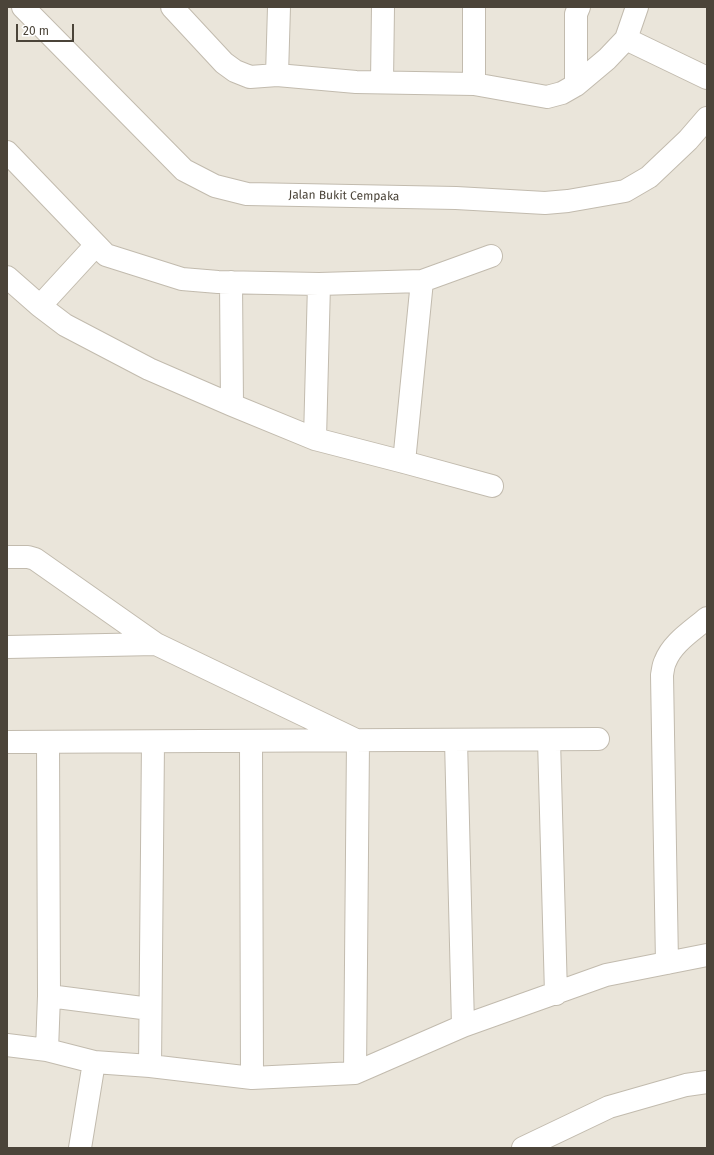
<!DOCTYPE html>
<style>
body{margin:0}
#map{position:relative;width:714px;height:1155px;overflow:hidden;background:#f6f3ec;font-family:"Fira Sans",sans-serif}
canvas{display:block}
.frame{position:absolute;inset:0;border:8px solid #4b4439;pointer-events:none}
.scale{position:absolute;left:16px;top:24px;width:58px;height:18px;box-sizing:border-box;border:2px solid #4b4439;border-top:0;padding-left:5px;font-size:12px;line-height:14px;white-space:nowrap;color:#4b4439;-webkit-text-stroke:3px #fff;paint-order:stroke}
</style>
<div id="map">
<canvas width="714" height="1155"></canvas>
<div class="frame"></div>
<div class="scale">20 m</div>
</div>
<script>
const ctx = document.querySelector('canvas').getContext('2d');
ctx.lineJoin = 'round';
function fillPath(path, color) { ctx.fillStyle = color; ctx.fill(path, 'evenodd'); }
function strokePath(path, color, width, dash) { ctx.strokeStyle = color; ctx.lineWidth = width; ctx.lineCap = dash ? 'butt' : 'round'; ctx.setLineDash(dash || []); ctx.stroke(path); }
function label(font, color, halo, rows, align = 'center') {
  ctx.font = font + ' "Fira Sans",sans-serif'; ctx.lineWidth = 4; ctx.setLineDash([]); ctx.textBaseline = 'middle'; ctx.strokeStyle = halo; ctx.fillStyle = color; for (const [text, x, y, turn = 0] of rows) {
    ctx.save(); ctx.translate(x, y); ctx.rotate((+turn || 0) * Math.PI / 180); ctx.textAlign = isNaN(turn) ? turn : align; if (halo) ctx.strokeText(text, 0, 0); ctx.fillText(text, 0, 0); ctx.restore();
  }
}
fillPath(new Path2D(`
 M7,7h700v1141h-700z`), '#eae5da');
const minor = new Path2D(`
 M23,7l161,163 31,16 32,8 209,4 89,5 23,-2 57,-10 24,-14 39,-37 19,-22
 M172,7l52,56 11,8 15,6 27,-2 79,7 118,2 73,13 15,-4 14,-8 31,-26 19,-20 11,-32
 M474,7v77
 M626,39l81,39
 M277,75l2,-68
 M382,82l1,-75
 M576,85v-71l3,-7
 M7,152l99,103 76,24 36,3 101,2 103,-3 69,-25
 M7,277l33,29 25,19 84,44 83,36 83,34 89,23 88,24
 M231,282l1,123
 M40,306l56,-61
 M315,439l4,-155
 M404,462l18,-181
 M7,557h21l7,2 121,85 202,97 -3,332
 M7,647l149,-3
 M456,740l7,286
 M549,740l7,254
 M251,741l1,337
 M7,742l591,-3
 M667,963l-5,-288c1,-5 1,-9 3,-13 7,-19 27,-31 42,-44
 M49,996l101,13
 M7,1045l40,5 47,12 56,4 102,12 103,-5 108,-47 143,-51 101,-20
 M47,1050l2,-54 -1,-254
 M150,1066l3,-324
 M80,1148l14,-86
 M523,1148l86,-41 77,-22 21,-3`);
strokePath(minor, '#c2bbae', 24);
strokePath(minor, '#fff', 22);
label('12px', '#4b4439', '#fff', [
 ["Jalan Bukit Cempaka",344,196,1]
]);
</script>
